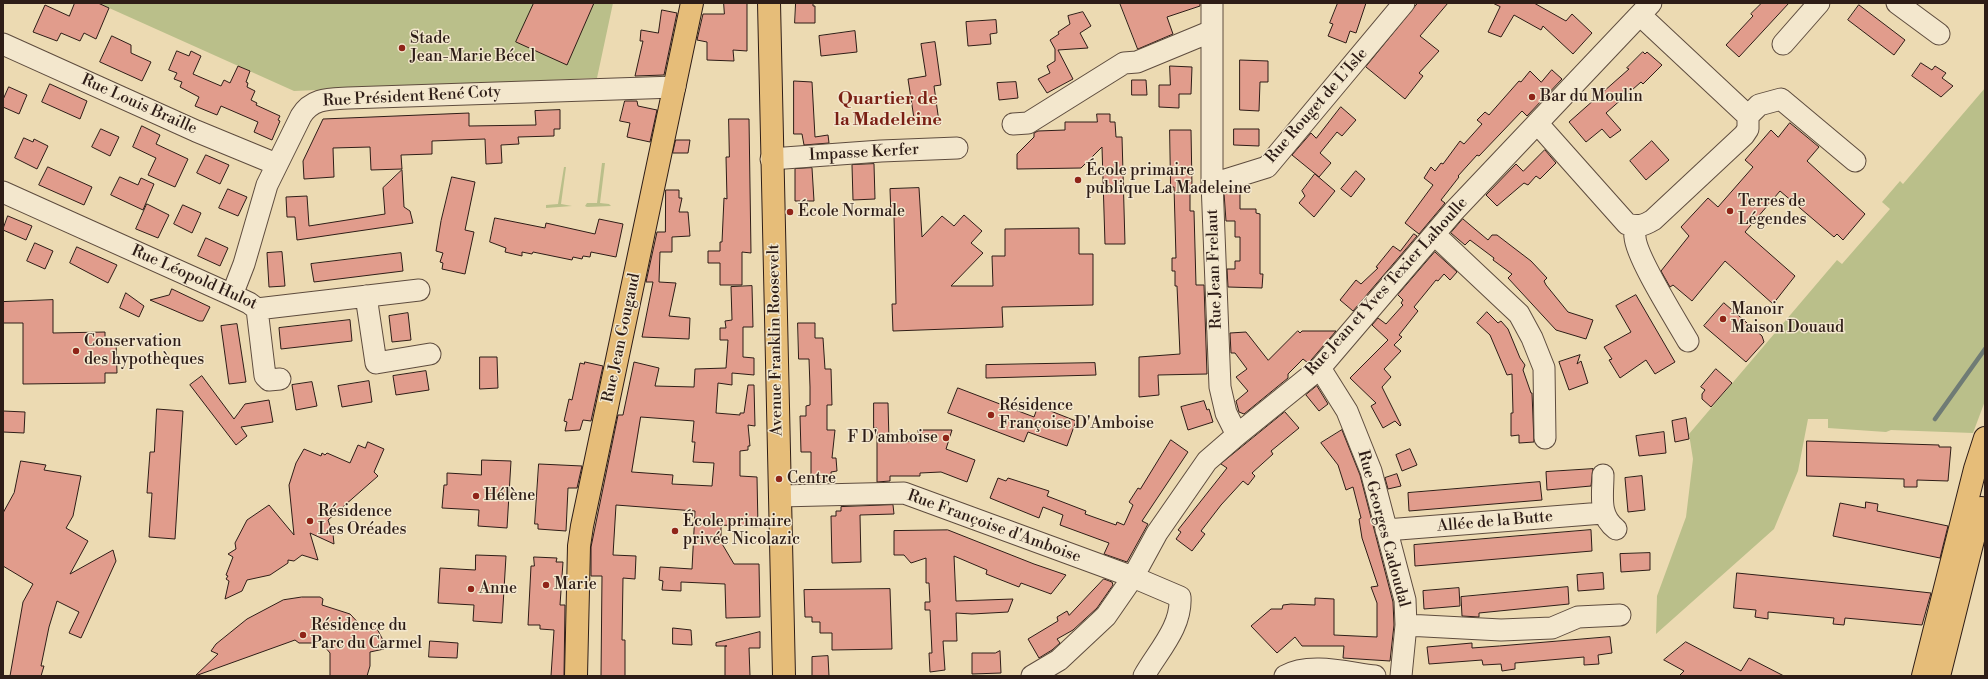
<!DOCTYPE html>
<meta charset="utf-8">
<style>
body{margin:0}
#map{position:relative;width:1988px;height:679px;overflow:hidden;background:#ecdab2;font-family:"Libre Bodoni",serif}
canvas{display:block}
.frame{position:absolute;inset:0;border:4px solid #2e1d17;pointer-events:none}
</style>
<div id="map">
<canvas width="1988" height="679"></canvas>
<div class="frame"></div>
</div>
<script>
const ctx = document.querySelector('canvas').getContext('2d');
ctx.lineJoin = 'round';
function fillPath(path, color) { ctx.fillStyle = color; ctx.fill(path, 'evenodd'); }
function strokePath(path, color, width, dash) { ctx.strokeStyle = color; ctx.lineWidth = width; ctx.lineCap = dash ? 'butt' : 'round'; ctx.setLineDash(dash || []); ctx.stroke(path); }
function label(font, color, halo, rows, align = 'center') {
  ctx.font = font + ' "Libre Bodoni",serif'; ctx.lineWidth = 3; ctx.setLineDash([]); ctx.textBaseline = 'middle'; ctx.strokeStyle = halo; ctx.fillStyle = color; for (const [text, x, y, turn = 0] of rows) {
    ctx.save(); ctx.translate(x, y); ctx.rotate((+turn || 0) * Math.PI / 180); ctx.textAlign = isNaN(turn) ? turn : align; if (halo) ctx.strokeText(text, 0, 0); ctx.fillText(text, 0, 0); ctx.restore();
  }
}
fillPath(new Path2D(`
 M98,3h515l-16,75 -303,13z
 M1985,88v313l-12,32 -82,-3 -5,2 -58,-4v-9h-20l-10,52 -24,58 -118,105 1,-38 29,-79 7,-58 -4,-25 148,-174 5,4 48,-55 -8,-7 18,-21 3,3z
 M602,163h3l-5,40 9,1 2,2 -24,1 -2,-1 2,-3h10z
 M564,167h2l-5,37 11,2 -26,2v-3l12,-1z`), '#babf8a');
strokePath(new Path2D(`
 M1935,419l50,-70`), '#6f7b75', 4.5);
const building = new Path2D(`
 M75,3h23l11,5 -13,31 -12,-6 -4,8 -19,-8 -4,8 -24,-9 12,-27 24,11z
 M534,3h60l-27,62 -51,-23z
 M724,3h23v48l-14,-1 1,11 -27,-1v-18l-10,-2 6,-26h21z
 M796,3h17v3h2v17h-20z
 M1120,3h80v3l-33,11 6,17 -35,15z
 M1338,3h28l-10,30 -6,-2 -4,12 -18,-7 5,-12 -3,-1z
 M1418,3h30l-28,33 19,15 -20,22 4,3 -18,23 -39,-32z
 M1493,3h41l32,18 6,-7 20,19 -19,21 -30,-28 -2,4 -27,-15 -13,22 -13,-5 12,-25z
 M1762,3h27l-50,54 -13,-12 27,-29 -2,-2z
 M1859,5l46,35 -11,15 -46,-35z
 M662,10l15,3 -13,62 -29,1 8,-35h-3l1,-11 17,3z
 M1083,12l8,14 -11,7 8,15 -30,2 15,29 -26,14 -9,-14 12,-6 -3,-7 8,-5v-12l-5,-9 9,-6 -1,-2 12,-8 -2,-8z
 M996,20l1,13 -7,1 1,10 -23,2 -2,-24z
 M855,31l2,21 -36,4 -2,-20z
 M112,36l19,9v8l20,9 -9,19 -42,-19z
 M935,42l6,43 -7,1 5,36 -24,3 -7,-46 18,-3 -5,-32z
 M177,51l12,5 2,-5 10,5 -8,18 28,12 3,-6 6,3 8,-17 12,5 -4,11 2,1 -1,4 8,4 -4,9 6,3 -1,2 24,11 -2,4 2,1 -8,19 -18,-8 4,-10 -37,-16 -4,9 -22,-9 4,-9 -19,-10 2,-5 -8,-3 3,-6 -8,-3z
 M1643,52l2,2 2,-2 15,13 -19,19 -2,-2 -35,31 15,17 -11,8 -8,-9 -16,13 -17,-20 60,-53 -2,-1z
 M1240,60l28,1v21h-8l-1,29 -19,-1z
 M1921,63l11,7 3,-4 11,7 -4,5 11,8 -12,11 -29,-21z
 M1170,66l22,1 -1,27h-12v14l-20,-1v-22h11z
 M1552,70l10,9 -35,37 -5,-5 -43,45 -2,-1 -19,21 1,1 -18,23 4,3 -26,31 -14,-11 28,-38 -9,-7 7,-11 4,4 6,-8 2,1 17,-23 4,3 18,-20 -5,-4 8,-8 4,3 30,-34 2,1 9,-11 11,11z
 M1132,80h14l1,15h-15z
 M794,81l18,1 3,55 13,-2 1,8 -25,2 -2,-11h-8z
 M1016,82l2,16 -19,2 -2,-17z
 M50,84l37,17 -7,18 -38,-17z
 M9,87l18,8 -8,19 -16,-7v-7z
 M625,101h12l1,5 19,4 -7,32 -23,-5 3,-14 -10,-2z
 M1341,107l15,13 -14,16 -5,-4 -17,21 11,10 -12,14 -27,-22 19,-22 5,5z
 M560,110v19h-6v7l-36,1 1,7 -18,1 1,18 -16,1 -1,-25 -53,2v13l-31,1 1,14 -31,1 -1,-23 -37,1 1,29 -30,2 -1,-18 20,-42 146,-6v13l67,-1 -1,-14z
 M1097,114h13v8h5l1,15h6l3,107h-20l-3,-97 -21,21 -64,1v-15l17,-17v-4l4,-2 27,-1v-8h32z
 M729,119h20l2,134 -9,-1v33h-22v-22h-12v-12h12v-9h2l2,-44 3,1 -1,-42h3z
 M1790,123l29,24 -12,14 58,53 -22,26 -6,-6 -3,3 -54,-46 -35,41 50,44 -22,28 -48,-43 -33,40 -19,-16 -3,2 -9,-16 28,-35 -8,-9 27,-29 10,9 35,-40 -8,-7 26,-30 7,7z
 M142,126l18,9 -4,9 32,15 -13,28 -27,-12 8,-17 -23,-11z
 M101,129l18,8 -9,19 -18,-9z
 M1234,129h25v17l-25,-1z
 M1170,130h21l1,57h-2v24h4l2,74h8l3,89 -49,1 1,20 -20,2v-40l41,-3 -3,-68h-2v-15h-3v-13h4l-1,-36 -1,-35h-3z
 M24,138l9,4 1,-3 14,7 -11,23 -22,-11z
 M676,140h14l-2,13h-15z
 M1652,141l17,19 -23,20 -16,-19z
 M1545,150l11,13 -16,16 -4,-3 -8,9 -4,-2 -27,23 -11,-11 30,-31 7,7z
 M206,155l23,10 -9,19 -23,-11z
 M874,164l1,35 -22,1 -1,-35z
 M48,167l44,20 -8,18 -45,-20z
 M812,168l2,33h-19v-32z
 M402,170l2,37 6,4 3,12 -116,17 -2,-23h-8l-1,-20 21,-1 2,30 76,-12 -2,-26z
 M1356,171l9,8 -14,18 -10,-8z
 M1315,174l20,17 -21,26 -15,-14 6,-7 -3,-5z
 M120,177l18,8 3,-7 13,6 -11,26 -32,-15z
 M452,177l23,5 -10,48 9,2 -9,42 -23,-5 1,-6 -3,-1 3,-9 -7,-2 5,-30z
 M919,188l3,49 20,-21 12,10 10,-11 18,16 -11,12 12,10 -32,33h42l-1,-30h13v-27l74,-1v26h14v51l-91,2 1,20 -110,4 -1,-27h4l-2,-88h-3l-1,-27z
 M228,189l19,8 -9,19 -19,-8z
 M666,190h13v8h3l-3,14h9l2,24 -18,1v15h-12l-1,30 17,1 -7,33 21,2 -1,21 -47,-2 11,-55h-7l11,-50h8z
 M1229,191h11v18h16v4l4,1v60h3l-1,14 -34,-1 -1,-18h8v-8h5v-24h-5v-16h-9l-2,-28z
 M147,204l22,11 -11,23 -22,-9z
 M183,205l18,8 -9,20 -18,-9z
 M8,216l24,10 -6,14 -23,-10z
 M495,218l50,10 1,-5 49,11 4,-15 24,5 -7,33 -25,-5 -1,5 -7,-1 -1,3 -9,-2 -1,3 -39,-8 -1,2 -10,-2v4l-17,-4 1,-4 -16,-6z
 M1463,219l25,21 4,-5h5l34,26 16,17 -3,3 2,4 22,27 25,8 -7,19 -30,-9 -48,-52 4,-4 -19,-14 1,-2 -24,-18 -5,5 -14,-12z
 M1414,234l3,2 -64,75 -13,-11 16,-20 5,4 17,-16 -2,-1 17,-21 7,5z
 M206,238l22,10 -8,18 -22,-10z
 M35,243l18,8 -8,18 -18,-8z
 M77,247l40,18 -9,18 -38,-20z
 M282,252l3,34 -16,1 -2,-34z
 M1435,252l22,20 -7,8 -6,-6 -6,7 -2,-1 -22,27 4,4 -19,24 3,2 -8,8 7,6 -17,18 7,8 -9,10 19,38 -1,1 -5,-5 -12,7 -12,-22 5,-3 -26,-25 38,-38 -16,-15 6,-7 8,6 17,-19 -2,-2 2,-3 -5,-5z
 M401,253l2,18 -89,11 -3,-18z
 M752,286l1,41h-10v30l11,1v17l-22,-2v12l-14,-2 -2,30 24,2v-2h4l4,-28h6l1,41 -7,-1 2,21h-2v4l-8,1v25l17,1 1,50 -37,-2v17l13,22h25l1,53 -34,1 -1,-34 -44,-2v9l-19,-1 1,-9 -4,-1 1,-13 32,2 3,-58 -79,-6 -3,50 23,1 -1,23 -12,-1 -1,62h3v36h-24l1,-100h-11v-29l27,-132h5l11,-53 25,6 -4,18 39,1 1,-18 31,-1 2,-28h-8v-12h6l-1,-7 7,-1 -1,-33zM641,417l53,4 -2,21h3l-2,20 21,1 -2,23 -40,-2 1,-9 -41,-3z
 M172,289l38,18 -7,14h-4l-49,-21 19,-5z
 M126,293l18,13 -5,11 -19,-9z
 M1636,295l39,67 -20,12 -9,-14 -26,18 -11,-18 3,-1 -8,-12 27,-15 -15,-26z
 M53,300v33l52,-1v9h11l1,32h-12v10l-82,1v-61h-20v-21z
 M1724,303l38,33 2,6 -18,20 -42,-36z
 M1487,312l11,11 3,-2 7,8 12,29 5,7 -2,5 8,23h1l2,49 -15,1v-8l-8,1v-23h2l-1,-39 -5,1 -17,-40 -13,-12z
 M408,313l3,27 -19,2 -3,-26z
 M350,320l2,21 -71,8 -2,-21z
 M798,323h17v15h8l2,31h6l1,36h-5v25h8l-3,28h4l1,13 -6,1 1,9 -21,1v-30h-10l-1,-36h6v-10l4,-1v-18l-1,-28h-10z
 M237,324l9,58 -17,2 -8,-58z
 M1298,331l2,2 2,-2h34l-24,28 -4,4 -5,-4 -15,15v4l-44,36 -5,-2 -3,-11 12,-10 -12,-14 11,-8 -12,-16h-4l-1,-20 16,-1 22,28z
 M1580,355l-3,9 4,-3 7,22 -19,7 -10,-28z
 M480,357h17l1,31 -18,1z
 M585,362l18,4 -12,55 -8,-1 -3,10 -15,1 2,-9 -3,-1 5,-22 3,1 8,-37 4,1z
 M1095,363l1,12 -110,3v-13z
 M1716,369l16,14 -21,24 -9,-8v-5l3,-4 -4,-3z
 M426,371l3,19 -33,5 -3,-19z
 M202,376l32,43 11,-15 24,-4 4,22 -32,5 6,9 -11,9 -46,-60z
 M369,381l3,21 -30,5 -4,-21z
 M312,382l5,24 -21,4 -4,-25z
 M1317,386l11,18 -9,7 -13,-16z
 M958,388l76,29 4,-11 38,15 -9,25 -39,-14 -4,10 -76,-29z
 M1204,401l3,9 2,-1 4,13 -25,8 -7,-23z
 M874,403h14l1,39 30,-1 -1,-11h34l-6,19 29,11 -8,22 -26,-10 -21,1v3h-30v5l-13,1v-54h-3z
 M157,409l26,2 -8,128 -26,-2 3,-44h-5l3,-41h4z
 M3,411l22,1 -1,21 -21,-1z
 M1285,412l14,16 -28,23 2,3 -21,19 3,3 -7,9 -5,-4 -22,24 -20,26 4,3 -13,17 -16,-12 5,-7 -3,-2 49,-62 -6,-4z
 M1686,418l3,21 -14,3 -3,-21z
 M1342,430l18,45 33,127 1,23 -4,36 -47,-3 1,-12h-42l-7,-9 -18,16 -26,-27 20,-17h11l1,-4 8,-1 24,1v-7l19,1v36l43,2v-34l-6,-16 7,-1 -16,-48 -3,-19 2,-1 -8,-31 -7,3 -8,-25 -17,-22z
 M1664,432l2,21 -27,3 -3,-20z
 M1171,440l17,12 -46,69 6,3 -21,38 -23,-8 5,-11 -49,-18 3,-10 -20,-8 -4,11 -49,-20 8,-20 8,3 2,-3 41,13 -2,5 39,15 -1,3 31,11 1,-3 7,3 9,-20 -4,-3 9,-14 2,1z
 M1807,441l132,4v2h12l-3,34 -31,-1v7h-13v-8l-97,-3z
 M368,442l16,7 -10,23 4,4 -50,44 5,14 1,10 -24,-11 8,27 -16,-5 -8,6 -6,-1v3l-18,12 -23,5 -5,11 -17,8 4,-18 -3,-2 2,-3 -2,-1 7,-18 -5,-3 8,-5 -1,-6 12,-23 22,-15 25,30 -5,-50 7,-22 8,-14 17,7 1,-3 3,2 2,-2 23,10 8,-18 7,3z
 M1410,449l7,16 -15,6 -6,-16z
 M482,460l29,1 -4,67 -29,-2 1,-16 -37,-2 2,-23h3v-12l34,2z
 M21,461l25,4 -2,5 37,6 -8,40 -7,12 22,13 -18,33 43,-24 3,11 -35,77 -12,-5 10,-21 -22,-11 -8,26 -8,39h3l-3,10h-31l13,-74 10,-18 -30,-18v-53l11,-20z
 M539,464l43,2 -5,22h-9l-2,43 -28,-2v-5h-3z
 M1593,469l-2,17 -44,4 -1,-18z
 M1397,474l4,12 -13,3 -3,-11z
 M1642,476l3,34 -17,2 -3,-34z
 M1540,482l2,18 -133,11 -1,-18z
 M1866,502l12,2 -1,7 71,15 -8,32 -107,-22 7,-33 25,5z
 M893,505l1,9 -34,1 1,47 -29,1 -1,-47h5v-5h5v-4z
 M948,530l86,34 32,11 -15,19 -30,-11 -2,4 -33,-13 1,-4 -33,-14 2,45 57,-2 -5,13 -36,2 -16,-1 1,28h-14l2,29 -15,2 -1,-19h3l-2,-43h-5v-8h5l-1,-19h-3v-25l-15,5 -7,-8h-10v-24z
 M1591,530l1,21 -177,15 -1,-21z
 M1650,553v17l-29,2 -1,-18z
 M476,555l30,1 -4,67 -29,-2 1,-16 -36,-2 2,-35 35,2z
 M534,557l23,1 -1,4h7l-3,43h5l-1,71h-13l3,-46 -14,-1v-4h-12l3,-59h3z
 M1603,573l1,16 -26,2 -1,-16z
 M1737,573l149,15 45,5 -9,32 -77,-7 -1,7 -11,-1 1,-6 -66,-6v7l-13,-2 1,-7 -22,-2z
 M1104,579l8,3 1,3 -16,23 -24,22 -16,9 3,4 -8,7 -13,8 -11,-19 30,-18 -1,-4 10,-6 2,4z
 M1568,587l1,17 -90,9v4l-17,-1 -1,-19z
 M1459,588l1,18 -36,3 -1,-18z
 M890,589l2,60 -60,1v-17h-12v-11h-8v-5h-7l-1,-27z
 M302,597h18l3,2 -1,6 28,9 16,17 9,-6 8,15 1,9 -14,3v14l-3,10h-37v-23l-10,-12 -4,2h-17l-4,-3 -100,36 23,-22 -7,-3 5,-7 31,-25 36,-19z
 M673,628l18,2 1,15 -19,-1z
 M760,632v16h-11l1,28h-25v-30h2h-11v-3z
 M1610,637l2,16 -14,2 1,9 -15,1v-8l-69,6v6l-13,2 -1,-7 -18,1 -1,-5 -53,4 -2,-17 45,-4v5l27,-2z
 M430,641l28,2 -1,15 -28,-1z
 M1686,642l55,29 8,-13 35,18h-105l5,-5 -20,-11z
 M1000,651l1,22 -29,1v-21h23z
 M828,656l1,20h-17v-19z`);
fillPath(building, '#e19c8c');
strokePath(building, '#2e1d17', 1);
const minor = new Path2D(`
 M1212,3v179l8,205 6,26 11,22
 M1897,3l42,31
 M3,44l193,87 80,33
 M1783,44l36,-41
 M1748,116l11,-11 22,-6 74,62
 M1537,123l90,101c11,3 16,2 26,-4l91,-85 4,-6v-13l-108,-101
 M1013,124l15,-1 96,-60 13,-1 75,-31
 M771,159l110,-8 76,-3
 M1212,182l10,-1 45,-14 137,-164
 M3,192l229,103 17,8 8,6 162,-19
 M1639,226c-3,3 -5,6 -4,11 1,20 41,83 53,104
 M1435,235l84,79 13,24 12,30 1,70
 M232,295l12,-31 23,-79 34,-69c11,-18 28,-17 47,-18l327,-11
 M366,296l10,67 54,-9
 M257,309l8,67 4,4 11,-1
 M1320,368l27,43 24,60 34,129 1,25 -5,51
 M1603,475c0,21 -5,40 13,54
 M780,496l124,-3 229,84 47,20c2,30 -22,54 -36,79
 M1386,530l217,-17
 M1406,625l95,5 51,-2 26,-11 42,-2
 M1032,676l27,-16 47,-44 27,-39 24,-44 50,-72 30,-26 83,-67 134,-157 197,-208
 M1285,676c25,-14 63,-3 90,0`);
const major = new Path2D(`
 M769,3l15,673
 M576,676l3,-130 3,-20 110,-523
 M1923,676l52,-207 10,-31
 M1939,676l42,-168`);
strokePath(minor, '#5e4c3e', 23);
strokePath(major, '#2e1d17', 24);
strokePath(minor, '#f3e7cd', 21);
strokePath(major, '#e6bd79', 22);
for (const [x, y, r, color] of [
 [402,48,4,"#8f2418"],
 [1532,97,4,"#8f2418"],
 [1078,180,4,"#8f2418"],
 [1730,211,4,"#8f2418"],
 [790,212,4,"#8f2418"],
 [1723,319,4,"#8f2418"],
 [76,351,4,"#8f2418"],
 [991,415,4,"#8f2418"],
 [946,438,4,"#8f2418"],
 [779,479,4,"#8f2418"],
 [476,496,4,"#8f2418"],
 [310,521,4,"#8f2418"],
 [675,531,4,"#8f2418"],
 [546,585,4,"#8f2418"],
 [471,589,4,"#8f2418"],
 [303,635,4,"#8f2418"]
]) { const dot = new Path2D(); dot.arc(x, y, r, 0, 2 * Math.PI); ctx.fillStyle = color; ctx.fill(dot); strokePath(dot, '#f3e7cd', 1.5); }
label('16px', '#2e1d17', '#f3e7cd', [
 ["Stade",410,39],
 ["Jean-Marie Bécel",410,57],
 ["Bar du Moulin",1540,97],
 ["École primaire",1086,171],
 ["publique La Madeleine",1086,189],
 ["Terres de",1738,202],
 ["Légendes",1738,220],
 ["École Normale",798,212],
 ["Manoir",1731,310],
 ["Maison Douaud",1731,328],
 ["Conservation",84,342],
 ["des hypothèques",84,360],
 ["Résidence",999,406],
 ["Françoise D'Amboise",999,424],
 ["F D'amboise",938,438,"right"],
 ["Centre",787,479],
 ["Hélène",484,496],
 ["Résidence",318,512],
 ["Les Oréades",318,530],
 ["École primaire",683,522],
 ["privée Nicolazic",683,540],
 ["Marie",554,585],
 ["Anne",479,589],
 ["Résidence du",311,626],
 ["Parc du Carmel",311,644]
], 'left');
label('16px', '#2e1d17', '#f3e7cd', [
 ["Rue Président René Coty",412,97,-3],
 ["Rue Louis Braille",139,105,24],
 ["Rue Rouget de L'Isle",1317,106,-49],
 ["Impasse Kerfer",864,153,-3],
 ["Rue Jean Frelaut",1215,269,-92],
 ["Rue Léopold Hulot",194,278,24],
 ["Rue Jean et Yves Texier Lahoulle",1387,287,-48],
 ["Rue Jean Gougaud",622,338,-78],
 ["Avenue Franklin Roosevelt",776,340,-91],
 ["Allée de la Butte",1495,522,-5],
 ["Rue Françoise d'Amboise",994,527,20],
 ["Rue Georges Cadoudal",1383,529,75]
]);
label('bold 18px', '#7a1f14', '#f3e7cd', [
 ["Quartier de",888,100],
 ["la Madeleine",888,121]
]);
</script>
